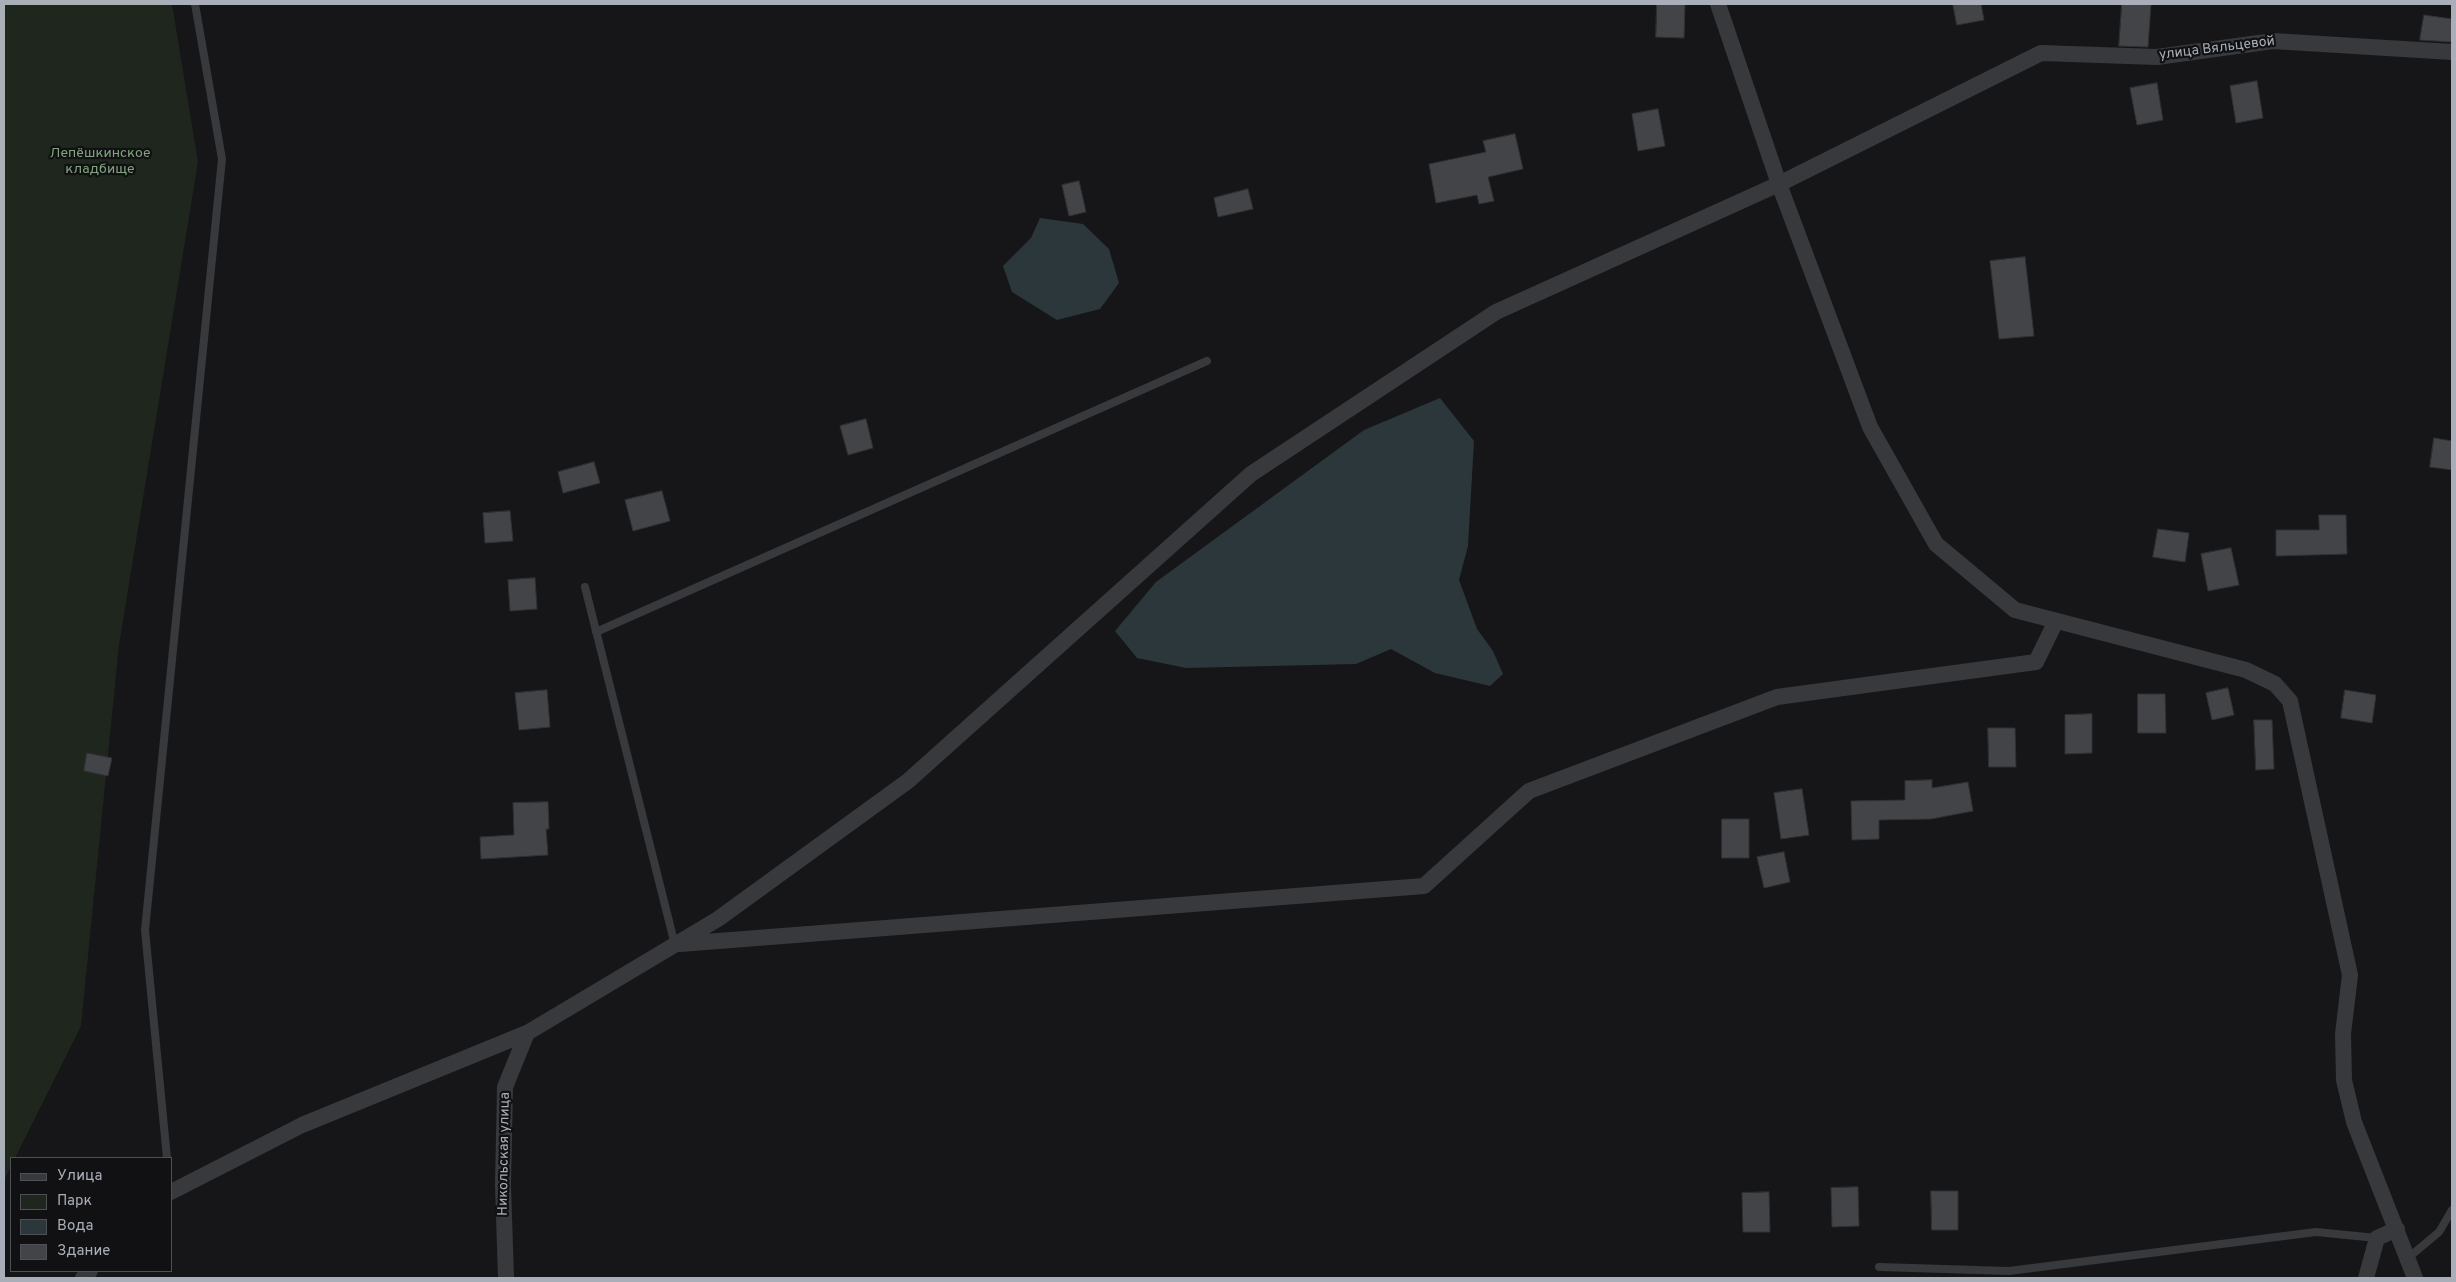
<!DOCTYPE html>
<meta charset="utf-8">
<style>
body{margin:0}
#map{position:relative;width:2456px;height:1282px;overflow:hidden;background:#161618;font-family:Overpass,sans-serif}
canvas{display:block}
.frame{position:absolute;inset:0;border:5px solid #a8afb8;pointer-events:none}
.legend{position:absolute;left:10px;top:1157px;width:162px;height:115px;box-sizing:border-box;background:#111113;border:1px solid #4d5055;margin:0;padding:6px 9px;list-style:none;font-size:15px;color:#a8afb8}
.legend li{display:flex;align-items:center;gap:10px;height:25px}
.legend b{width:25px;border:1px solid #4d5055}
</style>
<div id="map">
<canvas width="2456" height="1282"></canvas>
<div class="frame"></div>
<ul class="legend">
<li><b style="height:6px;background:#37393d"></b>Улица</li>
<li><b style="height:14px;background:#1e261e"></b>Парк</li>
<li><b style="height:14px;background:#2c373c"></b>Вода</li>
<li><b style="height:14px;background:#424448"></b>Здание</li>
</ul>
</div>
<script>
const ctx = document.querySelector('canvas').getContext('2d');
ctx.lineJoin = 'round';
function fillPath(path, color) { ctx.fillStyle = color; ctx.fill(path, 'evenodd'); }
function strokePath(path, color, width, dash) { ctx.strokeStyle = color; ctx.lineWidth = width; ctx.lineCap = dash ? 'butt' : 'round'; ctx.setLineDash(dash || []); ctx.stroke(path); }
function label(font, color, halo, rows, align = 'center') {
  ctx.font = font + ' Overpass,sans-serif'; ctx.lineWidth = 4.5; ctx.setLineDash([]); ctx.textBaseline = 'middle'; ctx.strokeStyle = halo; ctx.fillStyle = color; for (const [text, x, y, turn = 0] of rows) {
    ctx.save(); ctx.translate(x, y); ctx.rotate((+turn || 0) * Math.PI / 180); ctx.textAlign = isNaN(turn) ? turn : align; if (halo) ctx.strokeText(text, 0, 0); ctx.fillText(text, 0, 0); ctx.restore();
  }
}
fillPath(new Path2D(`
 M4,4h168l26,158 -79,483 -38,381 -66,132h-4v8l-7,15z`), '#1e261e');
fillPath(new Path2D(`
 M1040,218l43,6 26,25 10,34 -19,26 -43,11 -45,-28 -9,-26 28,-28z
 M1440,398l34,43 -6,105 -9,34 18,49 16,22 10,23 -13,12 -55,-13 -44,-24 -35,15 -170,4 -49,-10 -22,-27 41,-49 208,-152z`), '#2c373c');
const building = new Path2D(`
 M1657,4h28l-1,34 -28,-1z
 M1953,4h28l3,16 -27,5z
 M2122,4h29l-3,43 -29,-1z
 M2424,15l28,4v23l-32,-2z
 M2257,81l6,37 -27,5 -6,-37z
 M2157,83l6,37 -26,5 -7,-37z
 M1658,109l7,37 -27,5 -6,-37z
 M1515,134l8,35 -35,8 6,24 -15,3 -2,-9 -41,8 -7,-39 57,-12 -3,-11z
 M1079,181l7,31 -17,4 -7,-31z
 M1248,189l5,20 -35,8 -4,-19z
 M2025,257l9,79 -35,3 -9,-78z
 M866,419l7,29 -25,7 -8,-29z
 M2434,438l18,3v29l-22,-3z
 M594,462l6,21 -37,10 -5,-21z
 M662,491l8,30 -37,10 -8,-31z
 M510,511l3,30 -28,2 -2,-30z
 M2319,515h27l1,39 -71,2v-26h43z
 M2158,529l31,4 -4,29 -32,-5z
 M2231,548l8,37 -31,6 -7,-37z
 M535,578l2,31 -27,2 -2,-31z
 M2228,688l6,27 -22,5 -6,-27z
 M547,690l3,37 -31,3 -4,-37z
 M2345,690l31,5 -4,28 -31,-5z
 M2138,694h27l1,39h-28z
 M2092,714v39l-27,1v-39z
 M2254,720h18l2,49 -18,1z
 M1988,728h27l1,39h-27z
 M87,753l25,5 -4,18 -24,-5z
 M1932,780v8l36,-6 5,29 -42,8 -52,1v19l-27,1 -1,-39 54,-1v-19z
 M1802,789l7,46 -28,4 -7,-46z
 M548,802l1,27h-3l2,26 -67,4 -1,-22 34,-2 -1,-32z
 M1722,819h27v39h-27z
 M1784,852l6,30 -26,6 -7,-31z
 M1858,1187l1,39 -27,1 -1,-39z
 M1931,1191h27v39h-26z
 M1769,1192l1,40h-27l-1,-39z`);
fillPath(building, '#424448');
strokePath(building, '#303134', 1);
strokePath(new Path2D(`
 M585,587l90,358
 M596,632l611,-271
 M167,1158l-22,-228 77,-771 -27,-155
 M2408,1258l31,-26 13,-22
 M1879,1267l130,4 307,-39 61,6`), '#37393d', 8);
strokePath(new Path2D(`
 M1718,4l61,180 91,243 66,117 79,66 231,60 29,14 15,17 60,274 -7,59 1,46 10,42 61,156
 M680,944l744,-58 105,-95 248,-94 259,-35 20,-41
 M171,1192l131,-67 225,-92 191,-114 190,-138 343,-307 245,-162 283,-128 262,-131 116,4 116,-16 179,11
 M83,1278l7,-7
 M506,1278l-3,-93 2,-98 22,-54
 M2366,1278l11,-40 20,-9`), '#37393d', 16);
label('14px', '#a8afb8', '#111113', [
 ["улица Вяльцевой",2217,49,-7],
 ["Никольская улица",505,1154,-89]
]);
label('14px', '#81a37f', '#111113', [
 ["Лепёшкинское",100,154],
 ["кладбище",100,170]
]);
</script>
